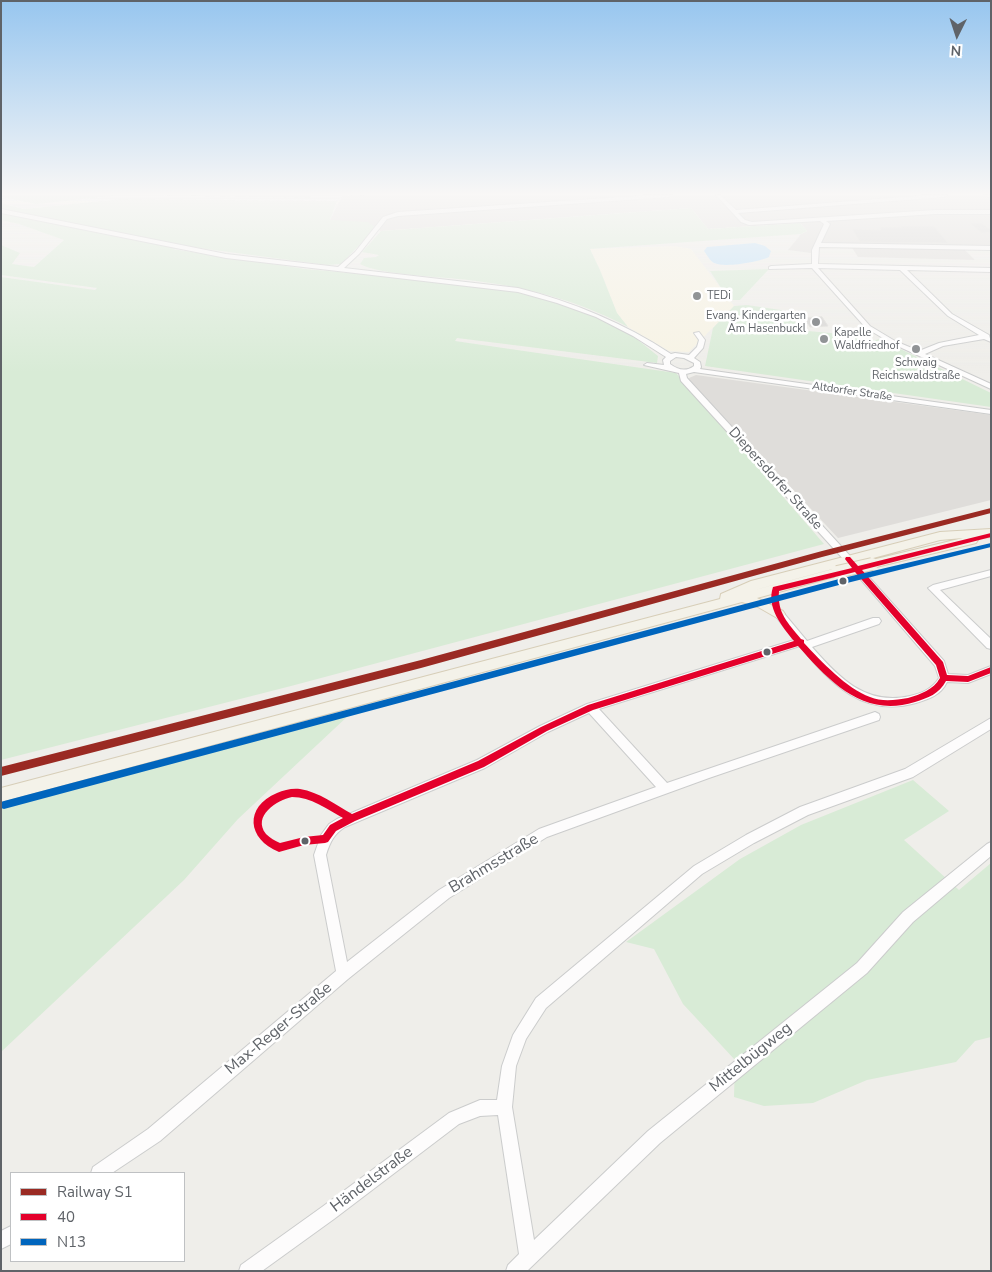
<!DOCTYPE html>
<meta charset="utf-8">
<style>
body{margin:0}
#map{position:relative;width:992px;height:1272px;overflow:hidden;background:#efeeea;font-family:"Nunito Sans",sans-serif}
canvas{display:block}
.frame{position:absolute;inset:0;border:2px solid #5f6368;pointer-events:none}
.legend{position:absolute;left:10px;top:1172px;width:175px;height:90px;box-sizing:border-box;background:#fff;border:1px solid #bfc1c3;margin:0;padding:6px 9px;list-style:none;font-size:15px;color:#5f6368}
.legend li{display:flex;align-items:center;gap:10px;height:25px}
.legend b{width:25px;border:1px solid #bfc1c3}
.north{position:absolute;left:932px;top:10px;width:50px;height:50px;-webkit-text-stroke:4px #fff;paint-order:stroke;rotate:184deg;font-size:14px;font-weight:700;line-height:20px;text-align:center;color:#5f6368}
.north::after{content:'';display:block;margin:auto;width:18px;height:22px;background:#5f6368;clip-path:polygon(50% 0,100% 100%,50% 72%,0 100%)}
</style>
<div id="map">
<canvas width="992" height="1272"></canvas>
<div class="frame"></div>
<ul class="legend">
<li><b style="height:6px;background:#9a2a23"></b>Railway S1</li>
<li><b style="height:6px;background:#e4002b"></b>40</li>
<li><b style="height:6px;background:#0065bd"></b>N13</li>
</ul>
<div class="north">N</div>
</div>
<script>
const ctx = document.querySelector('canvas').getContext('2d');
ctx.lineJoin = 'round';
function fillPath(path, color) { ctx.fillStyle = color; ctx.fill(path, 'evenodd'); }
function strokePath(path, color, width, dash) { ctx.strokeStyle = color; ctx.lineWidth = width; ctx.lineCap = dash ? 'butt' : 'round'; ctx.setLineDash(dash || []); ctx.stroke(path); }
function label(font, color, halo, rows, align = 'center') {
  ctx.font = font + ' "Nunito Sans",sans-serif'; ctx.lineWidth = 5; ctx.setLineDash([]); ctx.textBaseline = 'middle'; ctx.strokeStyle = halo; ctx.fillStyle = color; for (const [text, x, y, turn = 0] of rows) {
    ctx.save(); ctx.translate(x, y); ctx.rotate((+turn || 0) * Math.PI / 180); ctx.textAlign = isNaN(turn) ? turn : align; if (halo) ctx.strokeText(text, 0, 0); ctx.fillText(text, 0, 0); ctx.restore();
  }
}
fillPath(new Path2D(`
 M675,246l16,3 43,57 -45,46 -20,-1 -41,-24 -11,-14 -17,-43 -10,-21z`), '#f7f3e4');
fillPath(new Path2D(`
 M366,195h625v51l-28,2 12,12 -117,-3 -6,-9 -32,-1 -9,6 -23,-3 13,-16 6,-3 -7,-8 -92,6 -17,-21 -310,23 -5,-3 -46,-8 12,-24z
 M696,375l295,40v85l-153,38 -53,-57 -11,-7 -84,-92 -1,-4z`), '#dfddda');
fillPath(new Path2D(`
 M1,195h119l-84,9 -35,-7z
 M150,195h163l-3,3z
 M121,199l216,2 -7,19 38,2 8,6 -35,36 -14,1 -136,-18 -19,2 134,20 111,10 113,15 46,13 35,17 22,12 25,20 -1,7 -200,-25 -2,3 221,32 148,171 -533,142 -290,74v-483l94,13 2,-2 -96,-13v-30l19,8 -8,11 22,3 30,-27 -45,-16 -18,-4v-17l23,6z
 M691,208l17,21 92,-6 7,8 -6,3 -211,15 10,21 17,43 11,14c-51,-27 -102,-40 -159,-47 -25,-3 -90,-5 -109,-16l4,-6 12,-1 3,-2 -17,-3 19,-21z
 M769,269l-29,31h-11l-19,-29z
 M747,305l34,5 3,4 24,17 34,3 29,7 9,-2 111,54v14l-286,-41 8,-38 21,-22z
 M349,715l-111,104 -54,61 -183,172v-245z
 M913,780l36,31 -45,29 55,50 32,-27v174l-16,4 -19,21 -89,18 -54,23 -49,3 -30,-9 1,-37 -52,-56 -29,-55 -28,-7 114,-83 61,-34z`), '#d8ebd6');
fillPath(new Path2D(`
 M755,243l10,3 6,5 -2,6c-10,5 -44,11 -55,6 -4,-2 -7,-8 -10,-12l3,-4z`), '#bfe0f9');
const building = new Path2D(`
 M970,223h12l9,7v2l-9,1z
 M899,226h35l14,17 -88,-1 -8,-13 29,1 -2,-3h22z
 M822,317l6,9 -18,1 -6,-9z`);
fillPath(building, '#d6d5d3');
strokePath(building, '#deddd9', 1);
const minor = new Path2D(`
 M653,195h19l-3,2 -271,19 -11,3 -28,35 -15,14 174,20c55,14 106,35 153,66l4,-1 14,2 8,-8 2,-7 -5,-7 5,-1 6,8 -2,8 -9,10 6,4 1,5 -1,2 291,41v4l-297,-42 -8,2 1,4 164,179 93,104 4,13 20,1 23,-9v8l-23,9 -21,-1c-6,13 -18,17 -31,21 -53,15 -85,-19 -116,-57l-201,63 68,74 208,-71 4,2 1,3 -1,3 -170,58 -162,59 -98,61 -101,81 -188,162 -48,32h-21l2,-6 55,-38 188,-158 -22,-116 7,-20 8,-11 8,-5 140,-59 63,-34 47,-22 207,-64 -20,-26 5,-4 3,1 25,30 66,-23h6l2,3 -2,3 -67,23c27,31 54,59 98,49 12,-3 22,-7 29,-18l-4,-12 -90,-105 -164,-180 -2,-8 -35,-8 3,-2 17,2 -1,-5 3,-3 -33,-21 -37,-19 -39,-14 -39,-11 -292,-34 -225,-45v-4l225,45 112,13 17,-15 28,-35 15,-5zM676,357l8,1 10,5v3c-8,6 -16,4 -24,-2v-3zM589,713l67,74 -117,42 -100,61 -92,72 -21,-107c4,-13 8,-21 19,-28l140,-59 63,-36z
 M716,195h4l16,15 194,-15h17l-3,2 -206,16 7,7 7,2 183,-12h56v4h-56l-109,7 4,3 -9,19 170,3v4l-172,-3 -1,17 173,4v4l-84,-2 45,44 37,21 2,7 -7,-3 -41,7 -18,8 66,30v5l-100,-46 -25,-15 -54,-60 -43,1v-2l2,-1 41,-2v-14l12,-26 -4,-3 -71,4 -8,-3zM818,268l82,2 48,46 31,19 -40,8 -20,8 -24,-10 -25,-15z
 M984,195h7v3z
 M991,570v6l-51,14 51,49v10l-4,-1 -59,-60 5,-3z
 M991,718v11l-78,48 -105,38 -54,28 -52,31 -156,134 -20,31 -10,27 -4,41 22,133 114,-109 209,-168 46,-51 84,-68 4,-2v14l-78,66 -46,51 -207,170 -133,128h-21l2,-6 11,-11 -21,-139 -18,1 -21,8 -125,95 -72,52h-23l2,-6 81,-58 127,-94 31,-13h17l5,-34 11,-31 23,-37 158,-132 52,-31 54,-28 105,-38z
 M11,1226v18l-10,5v-18z`);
const major = new Path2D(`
 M991,529v8l-15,1 2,2 -2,3 -4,1 -100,24 -6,-4 6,-4 91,-22 -23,2 -193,52 90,-24 4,1 2,3 -2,3 -84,23 26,13 2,3 -2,3 -4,2 -21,-12 -16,-5 -741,200v-14l719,-189 1,-5 30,-13 189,-49z`);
strokePath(minor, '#cbcccc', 2);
strokePath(major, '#d7ceb8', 2);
fillPath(minor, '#fdfcfc');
fillPath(major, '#f4f2e9');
const majorBridge = new Path2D(`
 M837,572l35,-8`);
strokePath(majorBridge, '#d7ceb8', 14, []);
strokePath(majorBridge, '#f4f2e9', 12);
fillPath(new Path2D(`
 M991,533v4l-129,33 81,92 4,13 21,1 23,-9v6l-23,9 -22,-1c-7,13 -18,17 -31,21 -52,16 -85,-20 -117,-56l-205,64 -46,21 -63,36 -129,54 -19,10 -8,11 -3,1 -21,2 -25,7c-32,-13 -35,-45 -2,-59 7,-3 15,-5 23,-4 19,3 36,16 52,25l126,-53 63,-34 47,-22 206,-64c-12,-15 -28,-33 -21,-54l79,-19 -7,-9 1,-2h4l8,9zM855,572l81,93 4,13c-7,12 -19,16 -32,20 -12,2 -26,4 -38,-1 -23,-8 -49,-36 -66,-54v-3l-3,-1c-13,-16 -24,-26 -22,-48zM292,797c19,0 35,12 51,21l-13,7 -7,10 -19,2 -24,6c-5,-2 -10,-5 -14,-9 -14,-18 11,-34 26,-37z`), '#e4002b');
fillPath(new Path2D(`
 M991,543v4l-152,38 -835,224 -3,-1v-6l3,-1 835,-222z`), '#0065bd');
fillPath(new Path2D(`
 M991,508v5l-169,44 -401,111 -420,108v-9l420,-107 401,-109z`), '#9a2a23');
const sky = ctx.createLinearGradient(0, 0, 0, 373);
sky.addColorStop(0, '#97c6ef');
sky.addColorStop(0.52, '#f8f7f6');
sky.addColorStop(1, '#f8f7f600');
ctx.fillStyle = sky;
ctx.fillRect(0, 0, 992, 373);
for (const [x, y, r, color] of [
 [697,296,5,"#919496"],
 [816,322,5,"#919496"],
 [824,339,5,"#919496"],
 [916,349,5,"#919496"],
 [843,581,4.5,"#5f6368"],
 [767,652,4.5,"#5f6368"],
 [305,841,4.5,"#5f6368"]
]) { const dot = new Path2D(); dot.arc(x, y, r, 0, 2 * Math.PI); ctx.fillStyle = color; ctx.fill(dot); strokePath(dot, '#fff', 2); }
label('11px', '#5f6368', '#fff', [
 ["TEDi",707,296],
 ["Evang. Kindergarten",806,316,"right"],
 ["Am Hasenbuckl",806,329,"right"],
 ["Kapelle",834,333],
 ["Waldfriedhof",834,346],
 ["Schwaig",916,363,"center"],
 ["Reichswaldstraße",916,376,"center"]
], 'left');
label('11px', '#5f6368', '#fff', [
 ["Altdorfer Straße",852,392,8]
]);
label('14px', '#5f6368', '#fff', [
 ["Diepersdorfer Straße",775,479,48]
]);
label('16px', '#5f6368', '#fff', [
 ["Brahmsstraße",494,864,-31],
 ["Max-Reger-Straße",279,1029,-40],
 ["Mittelbügweg",751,1058,-39],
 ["Händelstraße",372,1180,-37]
]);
</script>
